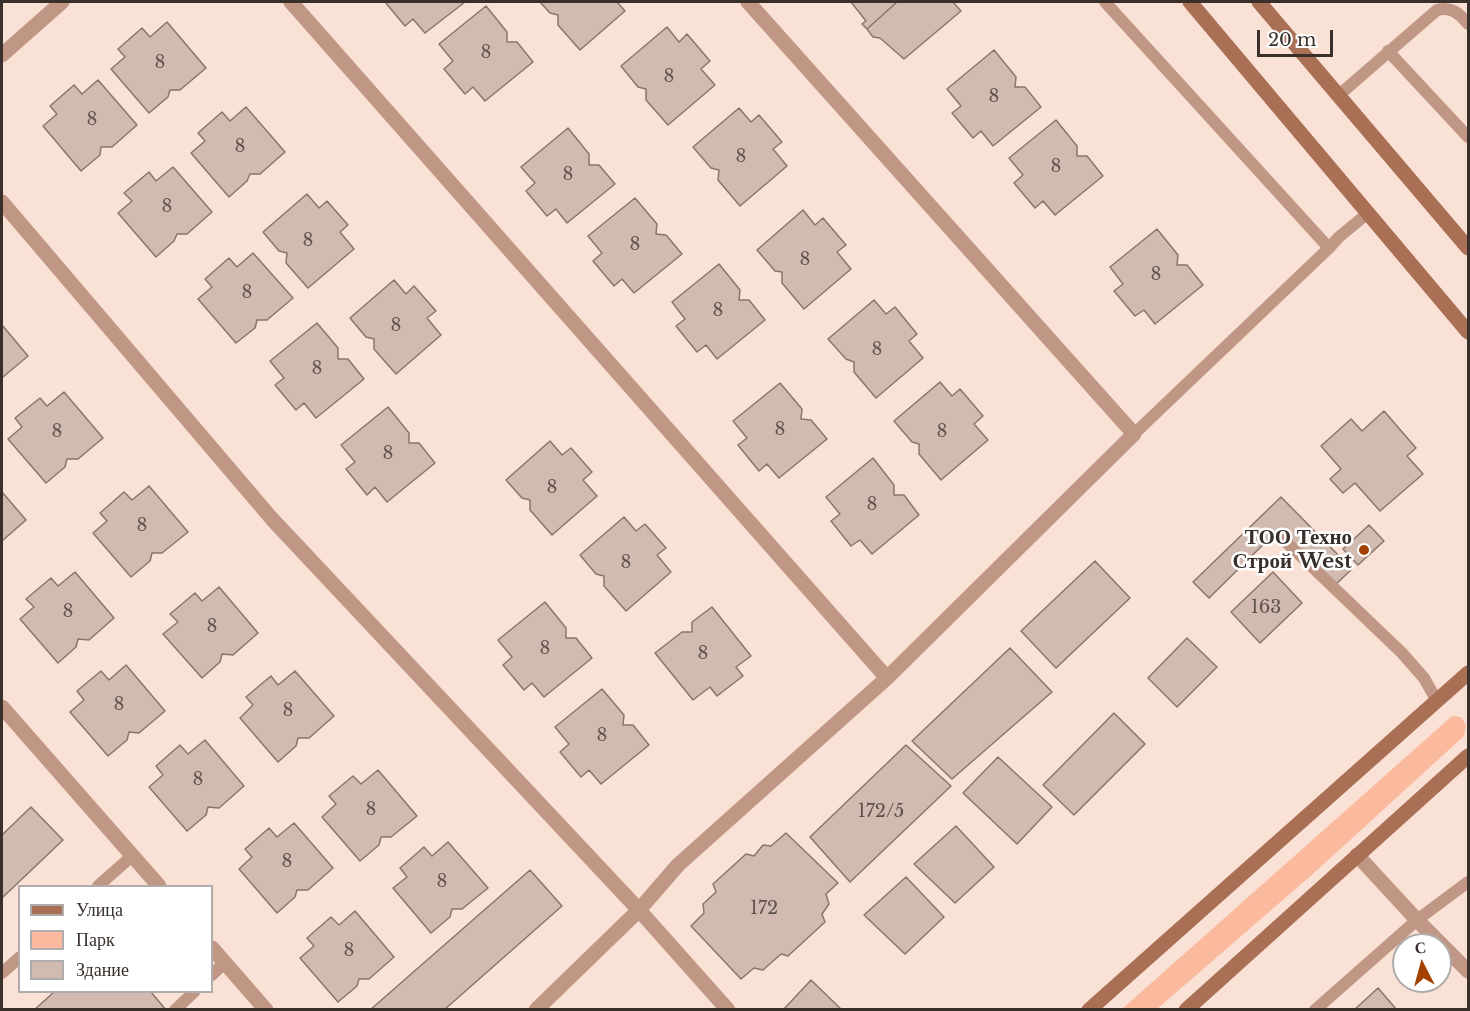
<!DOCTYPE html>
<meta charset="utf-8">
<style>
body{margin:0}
#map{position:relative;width:1470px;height:1011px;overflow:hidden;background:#fae1d6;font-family:"Libre Baskerville",serif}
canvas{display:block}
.frame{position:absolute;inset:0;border:3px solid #39302c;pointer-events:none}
.legend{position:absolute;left:18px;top:885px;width:195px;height:108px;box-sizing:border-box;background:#fff;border:2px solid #b0acab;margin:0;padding:8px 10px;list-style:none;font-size:18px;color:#39302c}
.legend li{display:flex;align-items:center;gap:12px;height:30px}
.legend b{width:30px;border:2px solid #b0acab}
.north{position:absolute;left:1392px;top:933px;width:60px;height:60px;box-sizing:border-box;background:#fff;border:2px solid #b0acab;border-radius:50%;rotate:354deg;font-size:16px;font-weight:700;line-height:24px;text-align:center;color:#39302c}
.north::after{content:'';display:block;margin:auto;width:21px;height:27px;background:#a34100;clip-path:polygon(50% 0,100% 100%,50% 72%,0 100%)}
.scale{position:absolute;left:1257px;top:30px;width:76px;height:27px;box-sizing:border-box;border:3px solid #39302c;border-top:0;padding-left:8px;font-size:18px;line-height:21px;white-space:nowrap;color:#39302c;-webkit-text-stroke:4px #fff;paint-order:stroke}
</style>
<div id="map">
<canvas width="1470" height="1011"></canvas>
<div class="frame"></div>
<ul class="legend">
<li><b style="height:8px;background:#aa7055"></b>Улица</li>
<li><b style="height:16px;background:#fbba9e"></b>Парк</li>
<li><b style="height:16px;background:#d1baaf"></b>Здание</li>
</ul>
<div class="north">С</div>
<div class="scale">20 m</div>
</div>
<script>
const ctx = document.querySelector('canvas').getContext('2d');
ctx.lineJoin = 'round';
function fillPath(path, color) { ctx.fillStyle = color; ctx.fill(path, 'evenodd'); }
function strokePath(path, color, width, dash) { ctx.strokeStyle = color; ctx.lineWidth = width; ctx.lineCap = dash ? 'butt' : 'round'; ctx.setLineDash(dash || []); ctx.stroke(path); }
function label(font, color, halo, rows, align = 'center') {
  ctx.font = font + ' "Libre Baskerville",serif'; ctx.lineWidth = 5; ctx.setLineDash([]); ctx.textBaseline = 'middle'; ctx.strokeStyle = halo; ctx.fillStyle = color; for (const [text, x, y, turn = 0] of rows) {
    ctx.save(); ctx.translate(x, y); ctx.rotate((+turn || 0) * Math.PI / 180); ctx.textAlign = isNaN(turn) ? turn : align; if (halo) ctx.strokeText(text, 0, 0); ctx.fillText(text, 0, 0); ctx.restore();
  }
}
fillPath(new Path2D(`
 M1452,716l9,1 5,8 -2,11 -150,137 -157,136h-35z`), '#fbba9e');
const building = new Path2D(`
 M385,2h80l-40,31 -12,-14 -8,7z
 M540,2h77l8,9 -45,39 -22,-25v-10l-8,-2z
 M851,2h46l-30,27 -5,-5 4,-3z
 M897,2h56l8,9 -57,48 -24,-21 -7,-1 -6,-8z
 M486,6l21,26v10h10l16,20 -48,39 -12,-14 -8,7 -21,-25 9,-8 -14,-17z
 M167,22l39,46 -26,22h-10l-2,7 -19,16 -38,-44 14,-12 -7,-8 24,-21 8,9z
 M667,27l12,15 8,-8 23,27 -9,8 14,16 -47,40 -22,-25v-11l-8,-2 -17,-21z
 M994,50l22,27 -1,10h10l16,20 -48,39 -12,-15 -8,7 -21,-25 9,-7 -14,-17z
 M98,80l39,45 -25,22h-11l-1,8 -19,16 -38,-45 14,-12 -7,-8 24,-21 8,9z
 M246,107l39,45 -25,22h-10l-3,7 -18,16 -38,-44 14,-12 -7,-8 24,-21 8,9z
 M739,108l12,14 8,-7 23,27 -9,7 14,17 -47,40 -22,-26 1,-10 -8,-2 -18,-21z
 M1056,120l21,26v10h10l16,20 -48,39 -12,-14 -8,7 -21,-25 9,-8 -14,-17z
 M568,128l21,26v11h10l16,19 -48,39 -11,-14 -9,7 -21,-25 9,-8 -14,-16z
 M173,167l39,45 -25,22h-10l-3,7 -18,16 -38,-44 14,-12 -8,-8 25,-21 7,9z
 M307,194l12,14 8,-7 21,24 -8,7 14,17 -46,39 -22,-25 1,-10 -8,-2 -16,-19z
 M635,198l22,26 -1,10 10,1 16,19 -48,39 -12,-14 -8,7 -21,-25 9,-8 -14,-17z
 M803,210l12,15 8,-7 23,27 -9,7 14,17 -47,40 -22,-26v-11l-7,-1 -18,-21z
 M1157,229l21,26 -1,10h10l16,20 -48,39 -11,-14 -9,6 -21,-25 9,-7 -13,-17z
 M253,253l40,45 -26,22h-10l-2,8 -19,15 -38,-44 14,-12 -7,-8 24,-21 8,9z
 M719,264l21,26 -1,10h10l16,20 -48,39 -11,-14 -9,7 -21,-26 9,-7 -13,-17z
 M394,280l12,14 8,-8 22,25 -9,7 14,17 -45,39 -22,-25v-10l-8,-2 -16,-19z
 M874,300l12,14 9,-7 22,27 -8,7 14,17 -47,40 -22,-26v-10l-8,-3 -18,-20z
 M317,323l21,25v11h10l16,20 -48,39 -12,-15 -8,7 -21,-25 9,-7 -14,-17z
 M2,325l26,31 -25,21h-1z
 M940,382l12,14 8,-7 23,27 -9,8 14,16 -47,40 -22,-26v-10l-7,-2 -18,-21z
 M780,383l22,26 -1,10 10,1 16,19 -48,39 -12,-14 -8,7 -21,-26 9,-7 -14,-17z
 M64,392l39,46 -25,21h-11l-2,8 -19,16 -38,-44 14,-12 -7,-9 25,-20 7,8z
 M388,407l21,26v10h10l16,20 -48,39 -12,-15 -8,8 -21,-26 9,-7 -14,-17z
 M1384,411l32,37 -9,8 16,18 -43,37 -25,-28 -12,10 -13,-14 11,-10 -20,-23 30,-27 11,12z
 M550,441l12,14 9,-7 21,24 -9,8 14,16 -45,39 -22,-25v-10l-8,-2 -16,-18z
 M873,458l21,27v10h10l15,20 -47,39 -12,-14 -9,6 -20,-25 9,-7 -14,-17z
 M149,486l39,46 -26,21h-10l-2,8 -19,16 -38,-44 14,-12 -7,-8 24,-21 8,8z
 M2,492l24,28 -24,21z
 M1281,497l71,72 -18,17 -56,-56 -69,68 -16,-16z
 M624,517l12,14 9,-7 21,24 -9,7 14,17 -45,39 -22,-25v-10l-8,-2 -16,-19z
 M1369,525l15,16 -26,24 -15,-16z
 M1095,561l35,37 -74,70 -35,-37z
 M75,572l39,46 -25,22 -11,-1 -2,8 -18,16 -38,-44 14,-12 -8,-8 25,-21 7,8z
 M1273,572l29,31 -42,40 -29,-31z
 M219,587l39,46 -25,22 -11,-1 -2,8 -18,16 -39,-44 15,-12 -8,-8 25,-21 7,8z
 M545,602l21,26v10h10l16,20 -48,39 -12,-14 -8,7 -21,-25 9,-8 -14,-17z
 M712,607l39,49 -15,11 7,9 -26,20 -7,-9 -17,13 -38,-47 27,-21h10v-10z
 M1187,638l30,29 -40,40 -29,-29z
 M1010,648l42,44 -100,87 -40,-38z
 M126,665l39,46 -26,22 -10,-1 -2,8 -19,16 -38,-44 14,-12 -7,-9 24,-20 8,9z
 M295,671l39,45 -25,22h-11l-2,8 -18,16 -38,-44 13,-13 -7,-8 25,-21 7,9z
 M602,689l22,26 -1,10h10l16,20 -48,39 -12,-14 -8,7 -21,-25 9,-8 -14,-17z
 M1114,713l31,31 -71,71 -31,-30z
 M205,740l39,46 -25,22 -11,-1 -2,8 -19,16 -38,-44 14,-12 -7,-9 24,-21 8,9z
 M906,745l45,41 -101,96 -40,-45z
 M998,757l54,50 -35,37 -54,-51z
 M378,770l39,46 -26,21h-10l-2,8 -19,16 -38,-44 14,-13 -7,-8 24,-20 8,8z
 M31,807l32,33 -61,58v-63z
 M294,823l39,45 -25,22h-11l-2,7 -18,16 -38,-44 13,-12 -7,-8 24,-21 8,9z
 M956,826l38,41 -39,36 -41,-39z
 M786,833l52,50 -12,11 3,10 -7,10 3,8 -37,34 -7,-2 -18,16 -9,-2 -13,11 -50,-53 13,-13 -1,-9 13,-12 -3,-8 33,-30 8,2 9,-11 8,1z
 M448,842l40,46 -26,21h-10l-2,8 -19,16 -38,-45 14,-11 -7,-9 24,-21 8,9z
 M530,870l32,36 -118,104h-74z
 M906,877l38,40 -39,37 -41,-39z
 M355,911l39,46 -25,22h-10l-2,7 -19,16 -38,-44 14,-12 -7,-8 24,-21 8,8z
 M811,980l31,30h-59z
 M1378,988l19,22h-43z
 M54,992h97l15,18h-132z`);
fillPath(building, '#d1baaf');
strokePath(building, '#8a756b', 1.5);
strokePath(new Path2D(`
 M1105,2l224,246 -195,186
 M1388,51l80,86
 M1339,95l98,-85c14,-4 22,3 31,14
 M1329,248l10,-11 29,-24
 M1284,540l118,113 22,25 13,23
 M98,886l35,-31
 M2,973l18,-16
 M212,975l12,-12
 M175,1010l19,-18
 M1315,1010l102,-90 51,-38`), '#c09785', 12);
strokePath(new Path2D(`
 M291,2l596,676 -209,187 -39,45 -103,100
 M748,2l386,432 -247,244
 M2,55l60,-53
 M2,202l270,317 367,391 89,100
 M2,707l157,179
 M1357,855l60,65 51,51
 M212,948l54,62`), '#c09785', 15);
strokePath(new Path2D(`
 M1190,2l278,330
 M1259,2l209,246
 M1089,1010l379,-337
 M1186,1010l282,-254`), '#aa7055', 15);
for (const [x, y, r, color] of [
 [1364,550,6,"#a34100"]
]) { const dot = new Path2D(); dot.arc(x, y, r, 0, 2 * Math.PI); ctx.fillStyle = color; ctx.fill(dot); strokePath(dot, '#fff', 2); }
label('18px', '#5f524d', null, [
 ["8",486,53],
 ["8",160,63],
 ["8",669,77],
 ["8",994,97],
 ["8",92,120],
 ["8",240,147],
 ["8",741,157],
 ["8",1056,167],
 ["8",568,175],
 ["8",167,207],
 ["8",308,241],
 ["8",635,245],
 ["8",805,260],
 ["8",1156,275],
 ["8",247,293],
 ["8",718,311],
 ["8",396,326],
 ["8",877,350],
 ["8",317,369],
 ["8",780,430],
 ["8",57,432],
 ["8",942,432],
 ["8",388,454],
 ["8",552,488],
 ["8",872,505],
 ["8",142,526],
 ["8",626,563],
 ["163",1266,608],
 ["8",68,612],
 ["8",212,627],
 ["8",545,649],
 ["8",703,654],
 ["8",119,705],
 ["8",288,711],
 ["8",602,736],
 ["8",198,780],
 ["8",371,810],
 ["172/5",881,812],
 ["8",287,862],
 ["8",442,882],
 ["172",764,909],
 ["8",349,951]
]);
label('bold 21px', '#39302c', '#fff', [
 ["ТОО Техно",1352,538],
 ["Строй West",1352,562]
], 'right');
</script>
